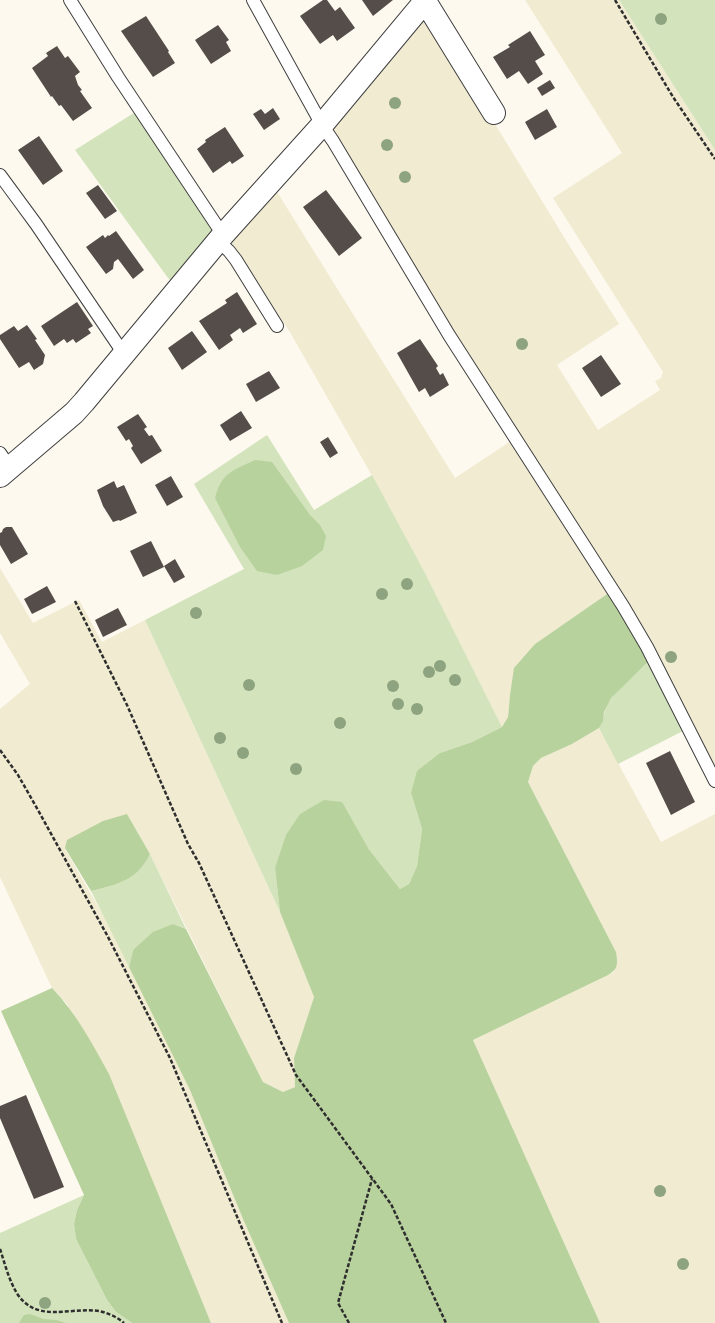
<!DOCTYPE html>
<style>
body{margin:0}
canvas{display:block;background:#fdf9ee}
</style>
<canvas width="715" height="1323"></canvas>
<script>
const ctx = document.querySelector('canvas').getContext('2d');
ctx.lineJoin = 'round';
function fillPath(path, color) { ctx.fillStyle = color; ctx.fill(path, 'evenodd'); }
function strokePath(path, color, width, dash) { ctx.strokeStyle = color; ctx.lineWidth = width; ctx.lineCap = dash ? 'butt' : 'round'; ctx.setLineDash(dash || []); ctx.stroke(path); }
fillPath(new Path2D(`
 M525,0h94l96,150v620l-385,-645 92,-108 9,2 136,223 52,82 -62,41 41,65 62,-40 -5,-9 6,-3 2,-6 -110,-174 69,-45z
 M274,187l181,291 56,-37 99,151 -75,52 -25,51 -2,22 -6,10 -78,-156 -58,-106 -75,-131 -62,-96z
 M0,568l33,55 46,-23 23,42 43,-22 135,292 34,85 -20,61 1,29 -12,5 -20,-10 -113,-228 -23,-40 -62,35 41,71 84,169 53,130 46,104h-78l-48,-117 -96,-202 -15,-16 -52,-111v-168l30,-25 -30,-51z
 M599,728l62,114 54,-28v509h-115l-127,-283 141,-68 2,-20 -88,-170 5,-16 8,-8 31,-14z`), '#f0ebd1');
fillPath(new Path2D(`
 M619,0h96v150z
 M137,111l76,120 -39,53 -6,-6 -93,-128z
 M267,435l47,75 58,-35 52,96 78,156 -30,15 -32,11 -29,40 11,36 -5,37 -8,18 -9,5 -32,-41 -93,20 5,44 -135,-292 99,-51 -50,-85z
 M648,662l37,68 -67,34 -19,-36c6,-10 4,-19 12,-30 8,-11 27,-25 37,-36z
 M150,854l36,75 -13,-5 -40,26 -4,17 -38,-76c26,-6 47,-11 59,-37z
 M84,1195l-7,15 -3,14 2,15 31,61 9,12 16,11h-132v-90z`), '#d3e3bc');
fillPath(new Path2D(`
 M255,460l17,2 38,53 10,10 6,11 -3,14 -21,16 -25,9 -20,-4 -17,-24 -25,-49c7,-26 17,-27 40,-38z
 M610,592l38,70 -37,36 -7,14 -1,9 -4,7 -27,16 -31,14 -8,8 -5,16 88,170c2,13 2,18 -10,24l-133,64 127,283h-311l-46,-104 -53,-129 -61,-123 4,-17 20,-18 20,-8 13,5 77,153 20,10 12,-5 -1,-29 20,-61 -34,-85 -5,-44 11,-33 14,-21 24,-14 18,2 26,46 32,41 9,-5 8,-18 5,-37 -11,-36 6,-22 23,-18 32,-11 30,-15 6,-10 2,-22 4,-27 21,-24z
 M127,814l23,40c-12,26 -33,31 -59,37l-26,-43 2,-8 36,-19z
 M52,988c24,25 40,55 57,86l102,249h-79l-16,-11 -9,-12 -31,-61 -2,-15 3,-14 7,-15 -83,-184z
 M30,1314l13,5 13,1 10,3h-47l5,-8z`), '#b8d29d');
fillPath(new Path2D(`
 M323,0h4l8,11 5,-4 15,21 -18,13 -4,-6 -13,9 -20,-28z
 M362,0h31l-20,16z
 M146,16l23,35 -1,1 7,11 -22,14 -32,-46z
 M218,25l11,15 -3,2 5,9 -20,13 -16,-24z
 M530,31l15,24 -10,6 8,13 -15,10 -9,-13 -12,8 -14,-22 17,-10 -2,-2z
 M57,46l8,12 3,-2 12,16 -5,4 3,9 4,5 -2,1 12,17 -19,13 -12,-16 -2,1 -7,-10 -1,1 -19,-29 16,-12 -2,-3z
 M550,80l5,8 -13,8 -5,-8z
 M273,108l7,11 -16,11 -11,-16 8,-5 4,5z
 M547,109l10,18 -22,13 -10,-18z
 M225,127l19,29 -12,8 -2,-3 -17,12 -16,-24 9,-7 -1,-2z
 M39,136l24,35 -20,14 -25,-35z
 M98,185l19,26 -12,8 -19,-26z
 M326,190l36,48 -23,18 -36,-49z
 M116,231l28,39 -11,9 -15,-20 -4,3 -1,7 -7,5 -20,-27 17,-12 2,3 3,-3 1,1z
 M237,292l20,32 -14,9 -3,-5 -10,7 3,5 -14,10 -20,-29 28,-18 -2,-3z
 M77,302l16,24 -5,3 3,4 -15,10 -3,-4 -6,4 -3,-4 -10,7 -13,-20z
 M27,325l10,14 -2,1 10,15 -2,9 -9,6 -5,-8 -10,6 -19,-29v-4l14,-9 4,5z
 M192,331l15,21 -25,18 -14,-22z
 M420,339l18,27 -2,2 4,7 3,-2 6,12 -19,12 -5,-9 -6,4 -22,-39z
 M601,355l20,29 -20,13 -19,-29z
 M269,371l11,17 -24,14 -10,-18z
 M241,411l11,17 -22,13 -10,-16z
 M138,414l9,13 -3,2 5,7 3,-1 10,16 -21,13 -10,-16 2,-2 -4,-7 -3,2 -9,-14z
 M328,437l10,16 -8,5 -10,-16z
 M171,476l12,21 -16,9 -12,-21z
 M114,481l3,7 7,-3 13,28 -17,8 -1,-1 -6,2 -10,-16 -6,-16z
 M6,527h6l16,27 -17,10 -11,-19v-12l2,-1 1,-3z
 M151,541l13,26 -21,10 -13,-26z
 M175,559l10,18 -11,6 -10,-17z
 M47,586l9,16 -24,12 -8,-15z
 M118,608l9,17 -24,12 -8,-17z
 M670,751l25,51 -24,13 -25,-52z
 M26,1095l38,92 -30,12 -34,-81v-12z`), '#544d4a');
const service = new Path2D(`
 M70,0l48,77 105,158
 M253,0l69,125 11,16 116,194 174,271 24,41 68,134
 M0,175l36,49 88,130
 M218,241l11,10 7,9 41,66
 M0,453l10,15`);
const minor = new Path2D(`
 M425,1l69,112
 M0,476l74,-63 10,-11 139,-167 99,-110 104,-125`);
strokePath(service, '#3f3f3f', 14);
strokePath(minor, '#3f3f3f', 24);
strokePath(new Path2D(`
 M615,0l58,97 42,62
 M75,601l52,104 61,139 11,19 97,212 95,129 55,119
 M0,750l18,25 20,35 69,125 63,123 112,265
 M0,1249c5,15 9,32 18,46 20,28 51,12 81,16 9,2 18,6 25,12
 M349,1323l-11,-20 34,-124`), '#2e2e2e', 2.5, [4, 2]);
strokePath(service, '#fff', 12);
strokePath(minor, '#fff', 22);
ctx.fillStyle = '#8ea37f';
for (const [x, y] of [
 [661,19],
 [395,103],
 [387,145],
 [405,177],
 [522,344],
 [407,584],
 [382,594],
 [196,613],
 [671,657],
 [440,666],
 [429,672],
 [455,680],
 [249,685],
 [393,686],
 [398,704],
 [417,709],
 [340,723],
 [220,738],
 [243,753],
 [296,769],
 [660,1191],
 [683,1264],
 [45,1303]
]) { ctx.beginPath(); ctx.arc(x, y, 6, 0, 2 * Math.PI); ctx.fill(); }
</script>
